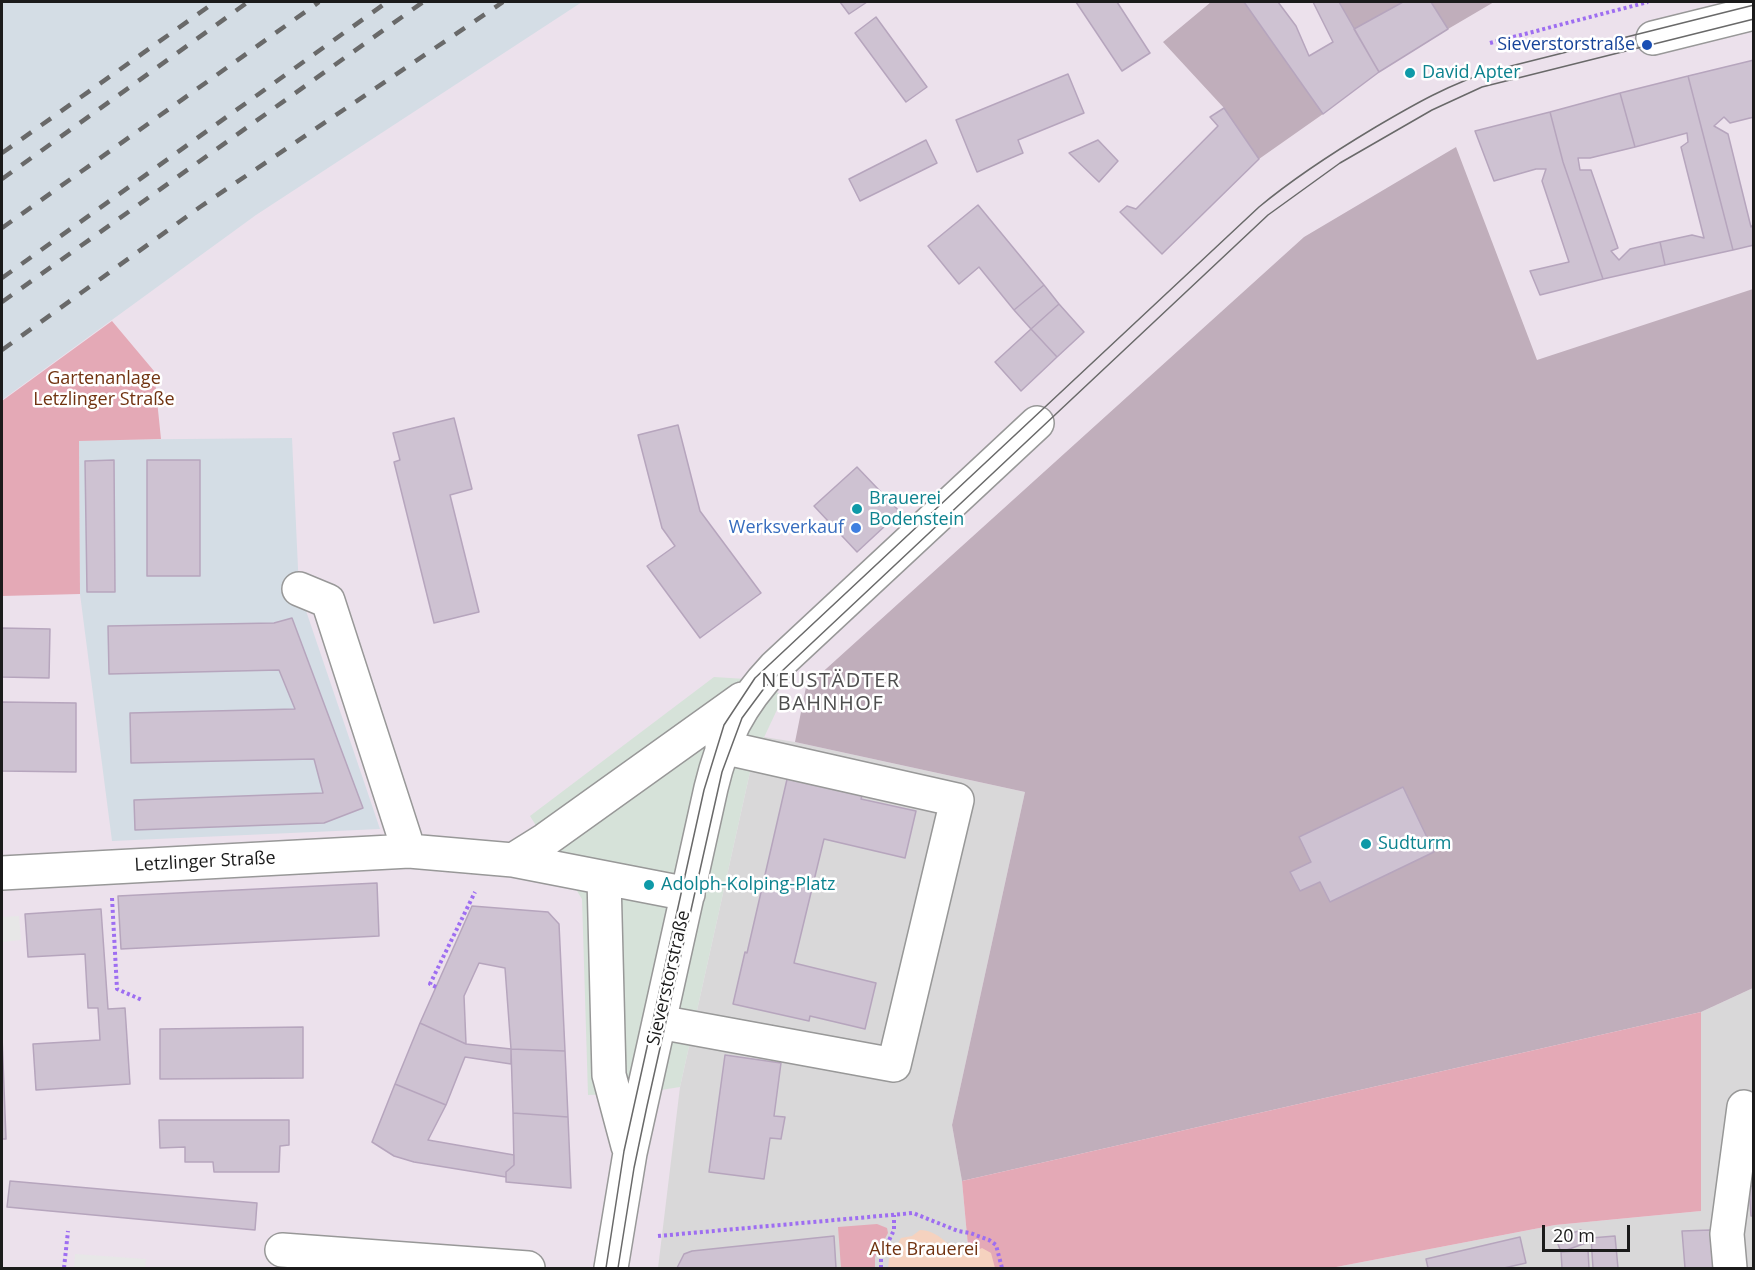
<!DOCTYPE html>
<meta charset="utf-8">
<style>
body{margin:0}
#map{position:relative;width:1755px;height:1270px;overflow:hidden;background:#ece1ec;font-family:"Open Sans",sans-serif}
canvas{display:block}
.frame{position:absolute;inset:0;border:3px solid #1b1b1b;pointer-events:none}
.scale{position:absolute;left:1542px;top:1225px;width:88px;height:27px;box-sizing:border-box;border:3px solid #1b1b1b;border-top:0;padding-left:8px;font-size:18px;line-height:21px;white-space:nowrap;color:#1b1b1b;-webkit-text-stroke:4px #fff;paint-order:stroke}
</style>
<div id="map">
<canvas width="1755" height="1270"></canvas>
<div class="frame"></div>
<div class="scale">20 m</div>
</div>
<script>
const ctx = document.querySelector('canvas').getContext('2d');
ctx.lineJoin = 'round';
function fillPath(path, color) { ctx.fillStyle = color; ctx.fill(path, 'evenodd'); }
function strokePath(path, color, width, dash) { ctx.strokeStyle = color; ctx.lineWidth = width; ctx.lineCap = dash ? 'butt' : 'round'; ctx.setLineDash(dash || []); ctx.stroke(path); }
function label(font, color, halo, rows, align = 'center') {
  ctx.font = font + ' "Open Sans",sans-serif'; ctx.lineWidth = 5; ctx.setLineDash([]); ctx.textBaseline = 'middle'; ctx.strokeStyle = halo; ctx.fillStyle = color; for (const [text, x, y, turn = 0] of rows) {
    ctx.save(); ctx.translate(x, y); ctx.rotate((+turn || 0) * Math.PI / 180); ctx.textAlign = isNaN(turn) ? turn : align; if (halo) ctx.strokeText(text, 0, 0); ctx.fillText(text, 0, 0); ctx.restore();
  }
}
fillPath(new Path2D(`
 M764,737l31,5 230,50 -73,333 10,56 8,87h-312l22,-181 72,-324z
 M1753,988v280h-422l224,-43 146,-14v-199z`), '#d9d8d9');
fillPath(new Path2D(`
 M2,2h580l-326,213 -254,185z
 M292,438l7,152 81,239 -268,12 -32,-247 -1,-154z`), '#d4dde5');
fillPath(new Path2D(`
 M1211,2h34l78,112 -64,45 -35,-51 -61,-66z
 M1339,2h64l-49,27z
 M1431,2h63l-46,27z
 M1456,147l81,213 216,-71v699l-52,24 -739,169 -10,-56 73,-333 -230,-50 11,-55 498,-450z`), '#c0aebb');
fillPath(new Path2D(`
 M112,321l42,50 7,68 -82,2 1,153 -78,2v-195z
 M1701,1012v199l-146,14 -224,43h-361l-8,-87z
 M877,1224l10,4 1,5 -13,24v11h-34l-3,-41z`), '#e4a9b6');
fillPath(new Path2D(`
 M920,1230c19,0 29,18 45,26l17,-8 9,5 4,15h-107l1,-9 12,-21 11,-2z`), '#f5d2bf');
fillPath(new Path2D(`
 M19,916l2,24 -19,2v-25z
 M75,1254l71,5 -1,9h-71z`), '#e7e7e7');
fillPath(new Path2D(`
 M714,677l48,3 21,17 -31,66 -72,324 -38,6 -54,2 -6,-196 -52,-83z`), '#d6e2d9');
const building = new Path2D(`
 M840,2h27l-18,12z
 M1076,2h41l33,51 -28,18z
 M1244,2h34l18,24 13,30 24,-14 -20,-40h26l40,70 -56,42z
 M1403,2h28l17,27 -69,43 -25,-43z
 M876,17l51,70 -21,15 -51,-69z
 M1754,60v57l-24,6 -6,-6 -10,9 14,8 23,93 3,-3v21l-21,5 -45,-174z
 M1068,74l16,39 -66,27 5,13 -46,19 -21,-52z
 M1688,76l45,174 -68,15 -5,-23 32,-7 12,3 -23,-91 7,-5 -1,-9 -52,14 -15,-54z
 M1620,93l15,54 -45,11h-12l2,12h11l27,78 -7,3 8,9 11,-11 30,-7 5,23 -62,14 -40,-117 -13,-50z
 M1224,108l35,51 -97,95 -42,-42 7,-6 9,3 82,-83 -8,-9z
 M1550,112l13,50 40,117 -63,16 -10,-24 39,-9 -27,-81 4,-12h-10l-42,12 -19,-50z
 M926,140l11,23 -77,38 -11,-22z
 M1098,140l20,21 -19,21 -30,-29z
 M978,205l66,80 -30,25 -35,-43 -20,17 -31,-38z
 M1044,285l15,19 -28,25 -17,-19z
 M1059,304l25,28 -27,25 -26,-28z
 M1031,329l26,28 -36,34 -26,-29z
 M454,418l18,71 -22,6 29,117 -45,11 -40,-161 6,-2 -7,-27z
 M678,425l22,86 61,82 -61,45 -53,-72 28,-20 -13,-18 -24,-93z
 M114,460l1,132h-28l-2,-131z
 M147,460h53v116h-53z
 M857,467l43,45 -43,40 -43,-46z
 M292,618l71,190 -39,15 -189,7 -1,-30 189,-7 -9,-34 -183,4 -1,-50 165,-4 -16,-39 -170,4 -1,-48 166,-3z
 M2,628l48,1 -1,49 -47,-1z
 M2,702l74,1v69l-74,-1z
 M788,775l75,18 -2,6 55,12 -11,47 -81,-19 -30,124 82,20 -11,46 -55,-13 -1,5 -76,-17 12,-52 2,1z
 M1403,787l31,65 -104,50 -10,-20 -20,9 -10,-19 21,-10 -12,-25z
 M377,883l2,53 -258,13 -3,-53z
 M472,906l76,6 11,12 6,127 -54,-2 -6,-81 -26,-5 -15,33 2,48 -46,-21z
 M101,909l7,100 17,-1 5,76 -94,6 -3,-46 67,-4 -2,-32h-10l-3,-54 -57,3 -3,-43z
 M420,1023l46,21 45,5v15l-46,-7 -19,48 -51,-21z
 M303,1027v51l-143,1v-50z
 M2,1036l4,103h-4z
 M511,1049l54,2 3,66 -55,-4z
 M725,1055l56,8 -7,53 11,1 -4,22 -11,-1 -6,41 -55,-7z
 M395,1084l51,21 -18,35 86,15v10l-8,7v5l-92,-15 -20,-6 -22,-14z
 M513,1113l55,4 3,71 -65,-6v-10l8,-7z
 M159,1120h130v25l-9,1 -1,26h-65l-1,-10h-28v-15l-25,1z
 M10,1181l247,22 -2,27 -248,-23z
 M1749,1186h5v30h-3z
 M1581,1230l5,13 -25,9 -5,-13z
 M1711,1230l4,38h-30l-3,-37z
 M834,1236l2,32h-159l7,-14 8,-3z
 M1615,1236l3,32h-25l-2,-30z
 M1520,1237l6,26 -22,5h-76l-2,-9z
 M1588,1250l1,18h-27l-1,-16z`);
fillPath(building, '#cec2d2');
strokePath(building, '#b6a5bd', 1.5);
const minor = new Path2D(`
 M1653,38l101,-25
 M299,589l29,12 81,250
 M513,860l32,-20 197,-141
 M2,873l407,-22 104,9 175,34
 M604,878l5,197 19,71
 M659,1022l235,43 63,-265 -235,-53
 M282,1250l246,18
 M611,1268l19,-115 81,-365c12,-50 28,-83 64,-121l262,-244
 M1730,1268l-3,-34 17,-127`);
strokePath(minor, '#989898', 36);
strokePath(new Path2D(`
 M1490,43l158,-41
 M112,898l5,91 25,11
 M436,987l-6,-3 45,-92
 M658,1236l255,-23 45,18 12,2 19,7 7,5 6,23
 M64,1268l4,-37
 M881,1268v-11l13,-27v-15`), '#9e6ef1', 4, [3, 3]);
strokePath(minor, '#fff', 33);
strokePath(new Path2D(`
 M606,1268l18,-117 80,-361 20,-65 31,-47 504,-471c36,-30 75,-55 115,-79 39,-23 77,-45 121,-58l259,-65
 M618,1268l16,-100 13,-62 75,-334 20,-54 23,-31 503,-472 72,-52 92,-53 50,-23 272,-68`), '#696969', 1.5);
strokePath(new Path2D(`
 M2,153l213,-151
 M2,179l246,-177
 M2,228l317,-226
 M2,278l385,-276
 M2,302l421,-300
 M2,350l198,-143 303,-205`), '#696969', 4.5, [12, 12]);
for (const [x, y, r, color] of [
 [1647,45,6,"#1a4fb4"],
 [1410,73,6,"#0f9aa8"],
 [857,509,6,"#0f9aa8"],
 [856,528,6,"#3f7fe0"],
 [1366,844,6,"#0f9aa8"],
 [649,885,6,"#0f9aa8"]
]) { const dot = new Path2D(); dot.arc(x, y, r, 0, 2 * Math.PI); ctx.fillStyle = color; ctx.fill(dot); strokePath(dot, '#fff', 2); }
label('18px', '#164399', '#fff', [
 ["Sieverstorstraße",1635,45]
], 'right');
label('18px', '#0d838f', '#fff', [
 ["David Apter",1422,73],
 ["Brauerei",869,499],
 ["Bodenstein",869,520],
 ["Sudturm",1378,844],
 ["Adolph-Kolping-Platz",661,885]
], 'left');
label('18px', '#713311', '#fff', [
 ["Gartenanlage",104,379],
 ["Letzlinger Straße",104,400],
 ["Alte Brauerei",924,1250]
]);
label('18px', '#366cbe', '#fff', [
 ["Werksverkauf",844,528]
], 'right');
label('18px', '#1b1b1b', '#fff', [
 ["Letzlinger Straße",205,862,-3],
 ["Sieverstorstraße",669,978,-77]
]);
ctx.letterSpacing = '1.5px';
label('20px', '#4e4e4e', '#fff', [
 ["NEUSTÄDTER",831,681],
 ["BAHNHOF",831,704]
]);
ctx.letterSpacing = '0px';
</script>
